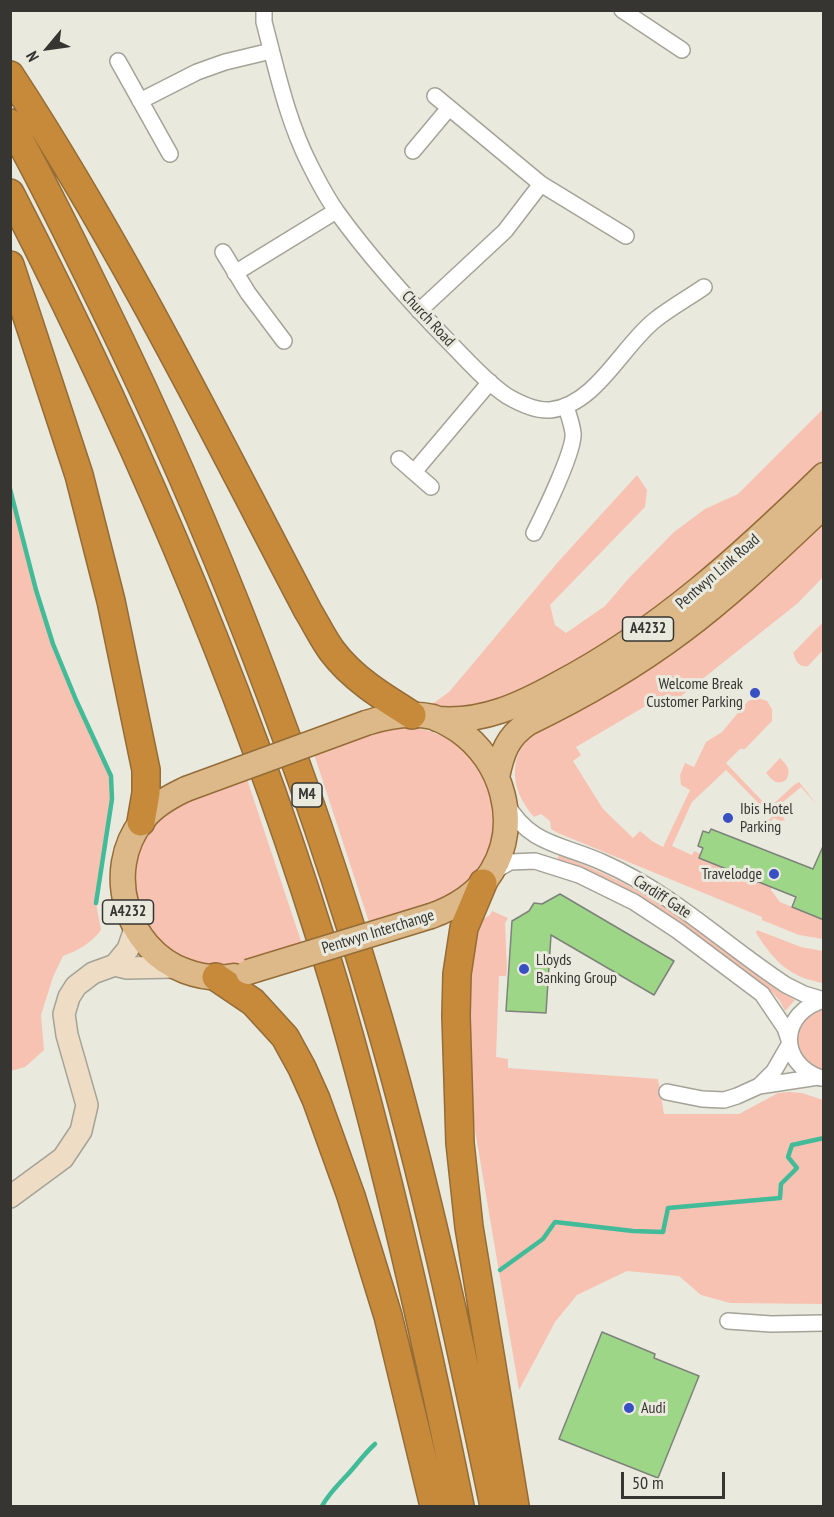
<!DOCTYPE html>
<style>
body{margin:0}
#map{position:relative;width:834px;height:1517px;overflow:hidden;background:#eae9de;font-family:"PT Sans Narrow",sans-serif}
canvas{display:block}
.frame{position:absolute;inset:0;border:12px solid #363531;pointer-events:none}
.north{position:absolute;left:18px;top:18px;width:60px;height:60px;-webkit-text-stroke:4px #eae9de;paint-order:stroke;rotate:241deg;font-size:16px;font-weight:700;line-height:24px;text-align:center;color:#363531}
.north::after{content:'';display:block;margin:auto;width:21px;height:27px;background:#363531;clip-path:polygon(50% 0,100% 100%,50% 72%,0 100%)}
.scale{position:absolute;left:621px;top:1472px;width:104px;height:27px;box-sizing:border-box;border:3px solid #363531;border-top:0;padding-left:8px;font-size:18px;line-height:21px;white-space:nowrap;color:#363531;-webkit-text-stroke:4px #eae9de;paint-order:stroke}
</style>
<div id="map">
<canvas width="834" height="1517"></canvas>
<div class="frame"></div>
<div class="north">N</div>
<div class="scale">50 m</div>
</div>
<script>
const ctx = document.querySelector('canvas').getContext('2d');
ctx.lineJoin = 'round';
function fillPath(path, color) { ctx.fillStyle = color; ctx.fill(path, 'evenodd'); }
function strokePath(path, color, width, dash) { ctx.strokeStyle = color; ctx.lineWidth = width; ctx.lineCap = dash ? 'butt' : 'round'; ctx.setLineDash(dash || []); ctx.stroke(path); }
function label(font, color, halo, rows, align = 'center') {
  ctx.font = font + ' "PT Sans Narrow",sans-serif'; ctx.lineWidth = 6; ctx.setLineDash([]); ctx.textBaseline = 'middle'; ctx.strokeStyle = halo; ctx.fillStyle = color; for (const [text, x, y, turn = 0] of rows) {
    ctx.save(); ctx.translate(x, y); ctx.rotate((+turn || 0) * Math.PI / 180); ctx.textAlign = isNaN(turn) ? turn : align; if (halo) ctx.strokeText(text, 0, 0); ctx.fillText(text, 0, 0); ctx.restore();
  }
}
fillPath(new Path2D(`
 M823,409v50l-74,74 -119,98 -89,54 -62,23 -29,1 -19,-4 18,-13 11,-13 98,-117 79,-87 10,15 -2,17 -95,98 5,20 11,8 39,-27 24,-28 45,-46 31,-23 33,-15z
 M11,489l25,101 17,54 23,56 35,76 1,23 -16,104 5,27c-11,14 -22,20 -38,26l-10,21 -12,38 3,35 -19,17 -14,4z
 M823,519v58l-25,26 -127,101 -10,-7 -85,50 5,8 -8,6 30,48 30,29 7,-7 12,10 11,6 27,-57 -9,-5 -1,-10 5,-12 9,4 12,-25 16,-10 26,-31 10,-3 9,3 5,8v12l-27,28h-5l-14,14 43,45 25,-23 5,-3 19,24 -17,-19 -24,20 8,13 -4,1 -8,-3 -4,9 -4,-3 7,-7 -46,-47 -34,32 -20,44 20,9 2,-4 7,3 -2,4 72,29v3l9,12 43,18v19l-24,-4 -37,-15v-3l-204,-84 -7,-4 -1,-8 -9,-7 -7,3c-22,-25 -28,-57 -2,-82l-2,-3z
 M823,622v28l-15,16c-10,2 -12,-6 -15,-13z
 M413,727c18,4 35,9 49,22 37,32 43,96 8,132 -25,25 -68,31 -101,41l-55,-168 61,-25z
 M780,758c7,7 12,12 6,22 -9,6 -14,0 -20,-7z
 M247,779l55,165 -66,21 -10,2 -35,-4 -28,-17 -26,-36 -4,-40 9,-31 22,-27 26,-13z
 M559,855c47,17 90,40 131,69 35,24 67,55 105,76l-10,11 -5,-10 -7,-8c-67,-53 -135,-105 -216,-133z
 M492,911l16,7 -3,5 2,46 -1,7h-7l-3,81 12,2v9l150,11 6,35h75l39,-21 12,-1 12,1 21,7v204l-93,-1 -29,-8 -22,-19 -52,-5 -50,24 -22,27 -36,68 -52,-307 -1,-74 9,-75 6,-14 9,-5z
 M757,930l44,17 22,4v32c-34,-6 -48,-21 -67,-50z
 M823,1007v64c-22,-4 -36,-33 -20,-52 5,-5 14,-8 20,-12z`), '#f7c2b2');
strokePath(new Path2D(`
 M10,489l26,101 17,54 23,56 35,76 1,23 -16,104
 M500,1270l43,-31 12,-17 78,9 30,1 5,-24 112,-10 1,-14 16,-16 -9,-11 4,-12 32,-7
 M322,1506c8,-14 17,-22 27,-33 9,-10 16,-20 26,-29`), '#41bb98', 4.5);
const building = new Path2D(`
 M711,829l102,40 11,-25v76l-32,-13 4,-10 -97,-39 4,-10 -5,-2 5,-15 6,2z
 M560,894l114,67 -20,34 -103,-60 -5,78 -40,-2 6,-90 17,-10 5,-8 8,1z
 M602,1332l53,22 -1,4 45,18 -41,102 -99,-39z`);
fillPath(building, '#9ed687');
strokePath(building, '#7d837b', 1.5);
const street = new Path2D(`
 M264,10v12c13,49 23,98 46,143 8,16 17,33 27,47 34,47 73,90 113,131 18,18 36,39 57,53 12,7 29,15 43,14 46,-5 72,-64 105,-90 15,-12 33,-22 49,-33
 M622,10l60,40
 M118,61l52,93
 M140,101l57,-29 28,-10 46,-11
 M413,151l36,-43
 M541,184l85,52
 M223,252l25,41 36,48
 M235,273l101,-62
 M419,311l86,-80 36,-47 -106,-88
 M399,459l32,28
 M414,472l76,-90
 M534,533c9,-18 41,-83 39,-100 -1,-9 -5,-19 -7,-27
 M506,803c24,43 57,41 98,60 68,30 121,82 182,122l18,9 20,6
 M491,873l19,-11 25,-1 44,14 55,27 44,29 84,63 23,34 4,12
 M821,1078c-44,-15 -41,-66 3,-78
 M759,1086l15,-15 15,-26
 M667,1092l35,7 22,1 13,-4 22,-10 59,-9
 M728,1321l43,3 53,-1`);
const secondary = new Path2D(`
 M115,965l12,3 48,-1
 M10,1197l53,-39 18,-27 6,-26 -20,-70 -3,-21 5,-17 7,-11 17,-13 22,-8 13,-16 7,-20`);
const primary = new Path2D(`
 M437,719c45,4 83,-14 121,-35 101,-53 184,-129 266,-209
 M366,723c22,-7 45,-11 67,-6 9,3 17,8 25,13 44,30 63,93 34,141 -13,22 -38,37 -61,45
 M497,777c5,-24 10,-40 31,-54 54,-26 106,-56 154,-92 51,-38 96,-82 142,-125
 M186,789c-17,8 -33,17 -44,32 -39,50 -16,128 43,150 16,6 33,8 49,5`);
const highway = new Path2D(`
 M10,75c112,171 203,355 298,536 8,13 15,28 24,40 21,28 51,46 80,64
 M10,123c33,58 62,119 91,178 113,230 205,470 277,716 47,161 82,325 116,489
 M10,193c132,255 244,521 326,796 50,171 89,344 124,517
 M10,265l69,210 32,126 35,169v23l-5,29
 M483,883l-19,45 -7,46 -1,42 4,127 9,84 46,279
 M216,977l37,25 32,35 17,31 14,31 35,97 37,120 46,190`);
strokePath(street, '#a4a398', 18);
strokePath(secondary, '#a4a398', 24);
strokePath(primary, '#946c37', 27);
strokePath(highway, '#946c37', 30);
strokePath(street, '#fff', 15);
strokePath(secondary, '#eedcc4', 21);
strokePath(primary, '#ddb989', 24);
strokePath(highway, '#c68a3a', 27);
const primaryBridge = new Path2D(`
 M186,789l180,-66
 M248,972l183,-56`);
strokePath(primaryBridge, '#946c37', 27, []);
strokePath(primaryBridge, '#ddb989', 24);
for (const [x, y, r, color] of [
 [755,693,6,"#3850c2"],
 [728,818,6,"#3850c2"],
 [774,874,6,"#3850c2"],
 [524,969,6,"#3850c2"],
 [629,1408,6,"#3850c2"]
]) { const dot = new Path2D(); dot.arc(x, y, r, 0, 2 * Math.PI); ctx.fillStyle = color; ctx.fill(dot); strokePath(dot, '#eae9de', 2); }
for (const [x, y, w] of [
 [648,629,51],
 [307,795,30],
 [128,912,51]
]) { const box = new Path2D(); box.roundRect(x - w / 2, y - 12, w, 24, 4.5); ctx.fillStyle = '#eae9de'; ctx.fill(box); strokePath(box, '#363531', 1.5); }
label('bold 15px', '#363531', null, [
 ["A4232",648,629],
 ["M4",307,795],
 ["A4232",128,912]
]);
label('16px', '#363531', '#eae9de', [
 ["Church Road",428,319,47],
 ["Pentwyn Link Road",718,572,-41],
 ["Cardiff Gate",662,897,33],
 ["Pentwyn Interchange",378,932,-17]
]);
label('16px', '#363531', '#eae9de', [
 ["Welcome Break",743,684,"right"],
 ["Customer Parking",743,702,"right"],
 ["Ibis Hotel",740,809],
 ["Parking",740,827],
 ["Travelodge",762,874,"right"],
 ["Lloyds",536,960],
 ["Banking Group",536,978],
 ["Audi",641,1408]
], 'left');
</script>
